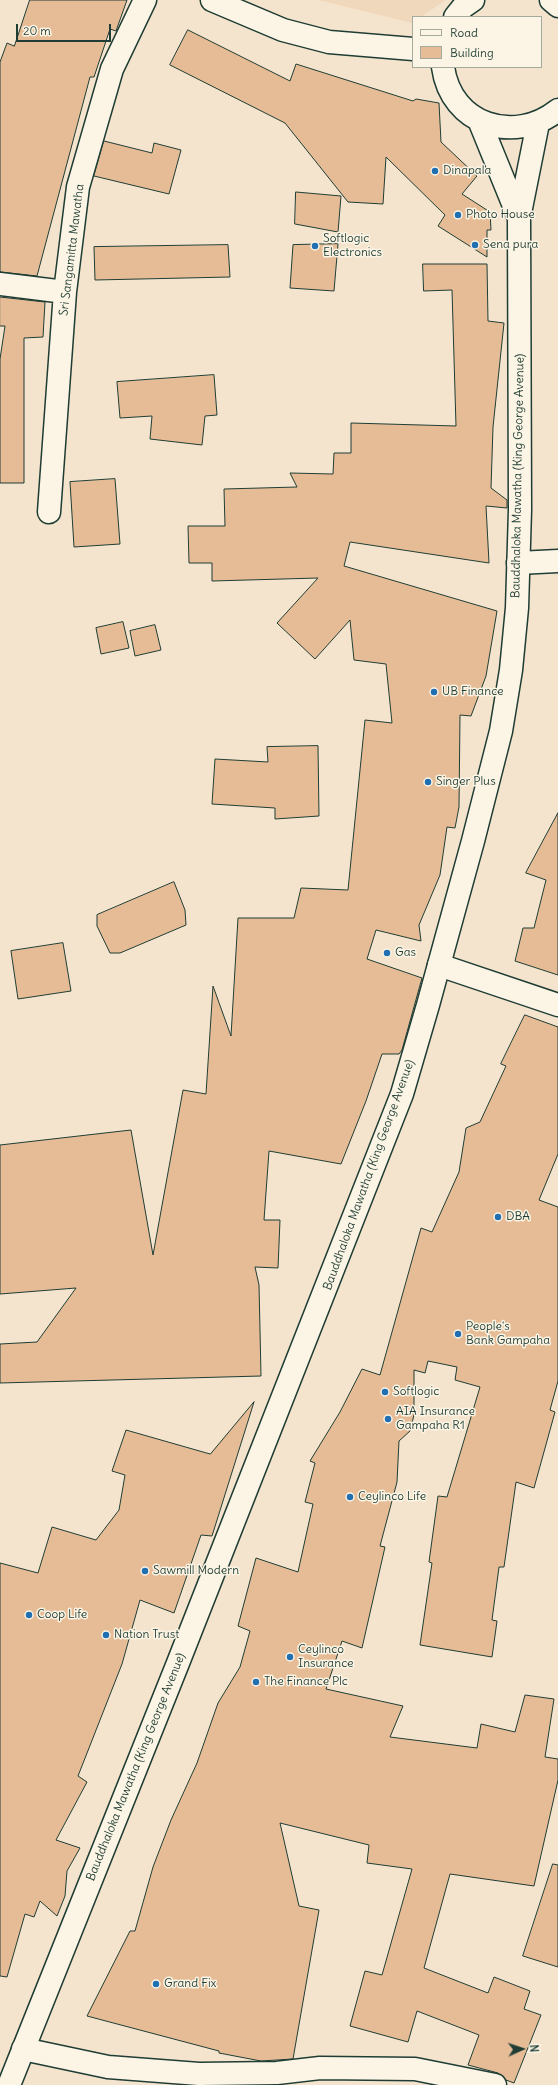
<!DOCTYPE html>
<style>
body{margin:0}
#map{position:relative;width:558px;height:2085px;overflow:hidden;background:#f5e4cd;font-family:Delius,sans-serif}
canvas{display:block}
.legend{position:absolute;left:412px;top:16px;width:130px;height:52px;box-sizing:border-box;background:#fcf5e5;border:1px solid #a4ab9e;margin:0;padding:5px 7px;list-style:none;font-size:12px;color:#1f3d34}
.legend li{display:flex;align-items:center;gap:8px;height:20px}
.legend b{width:20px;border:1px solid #a4ab9e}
.north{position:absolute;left:502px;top:2029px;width:40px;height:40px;-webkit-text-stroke:3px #fcf5e5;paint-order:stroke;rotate:87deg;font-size:11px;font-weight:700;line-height:16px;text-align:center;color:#1f3d34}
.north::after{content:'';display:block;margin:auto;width:14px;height:18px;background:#1f3d34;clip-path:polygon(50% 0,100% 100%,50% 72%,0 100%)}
.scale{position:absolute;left:16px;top:24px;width:95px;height:18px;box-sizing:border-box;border:2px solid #1f3d34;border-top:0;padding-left:5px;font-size:12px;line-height:14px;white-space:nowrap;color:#1f3d34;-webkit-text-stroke:3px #fcf5e5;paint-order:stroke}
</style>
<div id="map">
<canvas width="558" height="2085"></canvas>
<ul class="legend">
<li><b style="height:5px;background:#fcf5e5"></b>Road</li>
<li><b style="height:11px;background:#e5bc96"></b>Building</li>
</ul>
<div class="north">N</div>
<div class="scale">20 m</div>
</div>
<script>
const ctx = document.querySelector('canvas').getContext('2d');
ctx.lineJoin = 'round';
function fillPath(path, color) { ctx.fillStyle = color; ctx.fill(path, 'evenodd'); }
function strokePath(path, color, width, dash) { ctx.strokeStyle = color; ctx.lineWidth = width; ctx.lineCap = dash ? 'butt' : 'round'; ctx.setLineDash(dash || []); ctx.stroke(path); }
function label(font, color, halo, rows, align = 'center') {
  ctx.font = font + ' Delius,sans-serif'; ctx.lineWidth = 3; ctx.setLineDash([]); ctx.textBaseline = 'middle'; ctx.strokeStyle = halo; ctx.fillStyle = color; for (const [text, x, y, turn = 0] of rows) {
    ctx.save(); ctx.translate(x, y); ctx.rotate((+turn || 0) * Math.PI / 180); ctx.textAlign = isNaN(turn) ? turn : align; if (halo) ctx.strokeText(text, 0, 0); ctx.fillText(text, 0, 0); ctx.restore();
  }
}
fillPath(new Path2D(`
 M318,0h128l-25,17h-8l-1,6z`), '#f0d8bc');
const building = new Path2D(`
 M30,0h97l-11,31 -6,-2 -16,48h-4l-53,199 -37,-4v-210l7,-19 7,3z
 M188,30l102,51 6,-17 117,37 3,-2 23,4 2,39 36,34 -15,18 28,18 1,18h-4v27l-49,-31 7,-11 -59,-58 -3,47 -35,-2 -63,-79 -115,-58z
 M104,141l48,12 2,-10 27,7 -12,44 -75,-18z
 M296,192l45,4 -3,36 -43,-8z
 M338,244l-4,47 -44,-3 3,-43z
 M228,245l2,32 -135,3 -1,-33z
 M423,264h64l1,57 16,2 -11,104 -2,61 16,12v8l-21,-2 3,57 -139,-21 -6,24 153,45 -11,65 -15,40 -11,-1 -1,92 -4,21 -8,-1 -7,48 -21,50 2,16 -45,-11 -9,29 55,19 -20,72 -3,4h-17l-16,47 -25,63 -72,-13 -5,69h16l-2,48 -23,-1 4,18 2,91 -261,7v-39l37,-2 39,-54 -76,6v-149l131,-15 22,125 30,-165 23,4 7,-108 18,50 7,-118h56l7,-30 47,2 17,-170 27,3 -6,-59 -32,-4 -4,-40 -35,39 -38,-36 41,-45 -106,3v-18h-23l-1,-37h37l-1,-37 73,-2 -7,-14 43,1 1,-21h17v-30l105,3 -4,-136 -28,1z
 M0,297l45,5 -2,35 -19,1v145h-24v-124l5,-33h-5z
 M214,375l3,40 -12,1 -3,29 -52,-6 2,-23 -32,2 -3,-36z
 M115,479l5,65 -46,3 -4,-65z
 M123,622l6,26 -28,6 -5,-26z
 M155,625l6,25 -26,6 -5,-25z
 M318,746l1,70 -44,3v-11l-63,-4 3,-45 53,3 -1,-15z
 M558,813v162l-43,-14 8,-33h11l12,-48 -20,-7z
 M174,882l11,28 1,15 -66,28h-10l-13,-27v-11z
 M63,943l8,48 -53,8 -7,-48z
 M525,1015l33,12v127l-19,46 19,7v174l-8,29 5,2 -21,76 -18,-6 -12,85h-5l-7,53 5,1 -5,36 -72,-12 12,-82 -3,-1 9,-66 9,1 33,-110 -25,-7 2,-13 -29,-6 -3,12 -11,-3v45l-4,16 -11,10 -2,41 -17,64 5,1 -23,101 -20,-7 -16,48 77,17 -13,31 87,11 4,-24 34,8 10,-37 29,4 -9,58 13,2v21l-24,106 -84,-12 -26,94 64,25 6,-16 36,14 -6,18 17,6 -27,68 -8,-3 -8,-7 -30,-8 11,-30 -62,-24 -9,31 -58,-16 15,-55 17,4 30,-106 -45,-6 2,-18 -89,-22 19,83 20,4 -26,149 -32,2 -42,-8v-2l-132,-35 43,-85h5l18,-64 18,-47 26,-57 21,-60 22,-36 10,-36 -12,-5 18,-68 42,14 15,-68 -8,-2 10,-39 -5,-2 30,-49 22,-43 18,6 41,-147 11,4 27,-60 7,-44 14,-6 26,-56 -5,-2z
 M254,1402l-42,134 -11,-1 -27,78 -34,-13 -18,64 -44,112 9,6 -31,58 24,8 -13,23 -2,25 -8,20 -17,-15 -6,16 -9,-3 -18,63 -7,-1v-413l38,10 14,-46 44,13 23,-30 6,-35 -13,-4 14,-41 84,24z
 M553,1864l5,1v102l-35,-11z`);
fillPath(building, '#e5bc96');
strokePath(building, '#1f3d34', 1);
const minor = new Path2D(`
 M0,284l65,8
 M49,512l16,-220 13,-105 34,-118 33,-69
 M518,563l40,-2
 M439,965l119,40
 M23,2049l85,18 91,7 78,-1 43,-5 95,1 80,16`);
const primary = new Path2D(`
 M212,0l71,30 46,12 84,7
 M551,0l7,6
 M455,17l8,-10 10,-7
 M443,67c8,58 71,78 115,43
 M479,120l40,98
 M9,2085l169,-422 224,-569 26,-89 45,-164 28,-110 10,-61 6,-62 3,-98 -1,-292 19,-95`);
strokePath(minor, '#1f3d34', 25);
strokePath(primary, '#1f3d34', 25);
strokePath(minor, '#fcf5e5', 22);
strokePath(primary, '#fcf5e5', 22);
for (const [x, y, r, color] of [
 [435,171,4,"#1f6fb2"],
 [458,215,4,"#1f6fb2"],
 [475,245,4,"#1f6fb2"],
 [315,246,4,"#1f6fb2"],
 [434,692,4,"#1f6fb2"],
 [428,782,4,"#1f6fb2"],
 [387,953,4,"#1f6fb2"],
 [498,1217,4,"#1f6fb2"],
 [458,1334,4,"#1f6fb2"],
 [385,1392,4,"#1f6fb2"],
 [388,1419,4,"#1f6fb2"],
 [350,1497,4,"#1f6fb2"],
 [145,1571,4,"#1f6fb2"],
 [29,1615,4,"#1f6fb2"],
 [106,1635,4,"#1f6fb2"],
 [290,1657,4,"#1f6fb2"],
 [256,1682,4,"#1f6fb2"],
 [156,1984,4,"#1f6fb2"]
]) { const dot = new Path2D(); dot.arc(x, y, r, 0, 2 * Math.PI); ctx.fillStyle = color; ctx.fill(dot); strokePath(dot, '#fcf5e5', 1.5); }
label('12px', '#1f3d34', '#fcf5e5', [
 ["Dinapala",443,171],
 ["Photo House",466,215],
 ["Softlogic",323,239],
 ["Electronics",323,253],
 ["Sena pura",483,245],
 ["UB Finance",442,692],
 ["Singer Plus",436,782],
 ["Gas",395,953],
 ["DBA",506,1217],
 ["People's",466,1327],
 ["Bank Gampaha",466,1341],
 ["Softlogic",393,1392],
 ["AIA Insurance",396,1412],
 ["Gampaha R1",396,1426],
 ["Ceylinco Life",358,1497],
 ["Sawmill Modern",153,1571],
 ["Coop Life",37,1615],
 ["Nation Trust",114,1635],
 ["Ceylinco",298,1650],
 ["Insurance",298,1664],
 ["The Finance Plc",264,1682],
 ["Grand Fix",164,1984]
], 'left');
label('12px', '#1f3d34', '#fcf5e5', [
 ["Sri Sangamitta Mawatha",72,250,-83],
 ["Bauddhaloka Mawatha (King George Avenue)",518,476,-89],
 ["Bauddhaloka Mawatha (King George Avenue)",369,1175,-70],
 ["Bauddhaloka Mawatha (King George Avenue)",136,1767,-68]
]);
</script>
